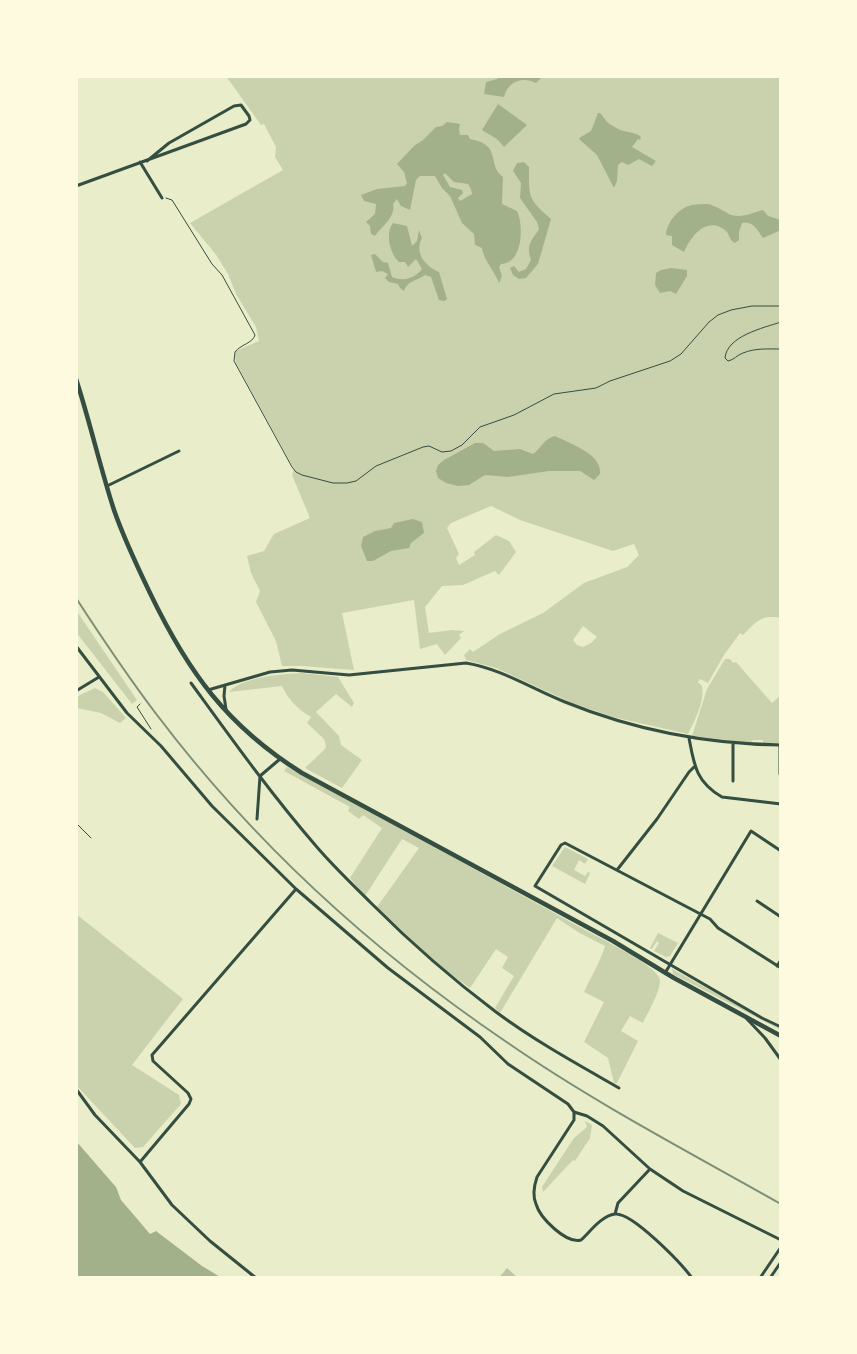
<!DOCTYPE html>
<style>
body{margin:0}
#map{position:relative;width:857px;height:1354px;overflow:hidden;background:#e9edc9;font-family:Mulish,sans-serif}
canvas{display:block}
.frame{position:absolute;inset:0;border:78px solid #fefae0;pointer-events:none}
</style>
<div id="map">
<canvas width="857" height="1354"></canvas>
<div class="frame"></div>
</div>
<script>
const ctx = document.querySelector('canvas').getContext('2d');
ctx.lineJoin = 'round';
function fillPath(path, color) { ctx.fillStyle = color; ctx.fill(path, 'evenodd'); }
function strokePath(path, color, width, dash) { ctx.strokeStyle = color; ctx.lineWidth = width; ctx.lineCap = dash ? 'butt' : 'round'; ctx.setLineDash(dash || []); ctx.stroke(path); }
fillPath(new Path2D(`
 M226,76h555v542c-20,-4 -25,4 -38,17l-3,-2 -16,22 -16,28 -8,-4 -2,3 4,4c3,15 -7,34 -14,48l-75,-17 -41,-14 -76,-35 -30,-8 -2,-5 6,-6 3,3 27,-18 43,-21 41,-30 43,-16 12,-12 -5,-11 -21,7 -93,-31 -29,-14 -40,17 -4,5 12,26 -3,4 3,7 16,-10 -1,-3 22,-17 13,6 7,11 -17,23 -4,-4 -32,14 -21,1 -17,21 4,26 23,-3 12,1 -5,4 2,3 -16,17 -8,-11 -17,5 -6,-49 -72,13 12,57 -52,-4h-20l-6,-25 -20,-39 4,-11 -9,-18 -4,-17 17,-5 10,-17 36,-16 -18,-43 2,-6 -58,-106 -1,-7 1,-5 23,-10 -3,-14 -20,-33 -8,-20 -11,-18 -27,-33 93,-53 -8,-13 1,-10 -12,-23 -3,1zM583,626l14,11 -6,6 -8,4 -6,-2 -4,-5z
 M76,610l61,90 -5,4 -56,-72z
 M725,659h5l3,4 3,-1 36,41 9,-8v48h-18v-3h-10l-3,3 -58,-7 15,-47z
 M302,673l36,4 16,26 -2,4 -16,-13 -20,18 23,24 2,9 21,15 -20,28 -37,-20 20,-19 1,-3 -2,-7 -17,-16 4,-6c-14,-8 -22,-17 -29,-31l-53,6c13,-15 53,-18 73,-19z
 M95,688l8,4 23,26 -6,5 -19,-10 -24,-5 1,-12z
 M287,767c96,52 192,104 287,157 18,10 78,39 85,53 5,9 -12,37 -16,46l-13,-7 -9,15 17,10 -21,42h-3l-6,-25 -24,-16 20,-40 -20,-10c7,-16 16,-29 21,-46l-27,-14 -21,-14 -57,95 -5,-5 19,-32 -12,-8 6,-11 -12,-8 -26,39 -30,-22 -63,-59 42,-59 -17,-9 -37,57 -15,-18 32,-50 -19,-13 -4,4 -11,-8 2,-4 -66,-36z
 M565,847l23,12 -3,5 -6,-4 -5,10 11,6 3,-4 2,1 -5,11 -33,-18z
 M76,914l107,85 -51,66 47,30 2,9 -38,43 -8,1 -59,-63z
 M658,933l20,10 -8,13 -4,1 -12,-6 5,-8 -2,-2 -5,8 -2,-1z
 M672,969l109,60v1l-108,-56z
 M585,1121l7,4 -2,13 -15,23 -2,-1 -30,32 -1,-5 32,-49 13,-11z`), '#cad2ad');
fillPath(new Path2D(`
 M500,76h43l-7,7c-15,-7 -28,-1 -32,14l-20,-3 2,-12 11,-3z
 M498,104l29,21 -23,22c-7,-10 -13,-11 -22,-17z
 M598,113h2c3,3 5,7 8,10 0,0 9,5 10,6 8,4 16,2 23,8l-1,3 -2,-1 -6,8 24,14 -4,5 -13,-7 -11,6 -6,-3 -4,3 -1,16 -3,7 -17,-33 -17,-15 -1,-2 12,-7z
 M447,122l13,2 -1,5 1,6h8l2,4c33,6 16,25 33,38l-1,27 15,7c7,14 6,53 -16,53l-2,3 3,9 -3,7c-5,-13 -15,-22 -17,-35l-7,-3 -1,-11 -12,-11 -12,-27 -8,-8 -7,-12h-15l-4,4 -6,30 -9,-4 -4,-7 -4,5c3,13 -11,22 -18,32l-4,-2 -1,-8 -4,-4 9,-8 1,-10 -12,-3 -3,-6 16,-6 28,-3 2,-3 -3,-11 -7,-8 17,-18 9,-6 13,-13 6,-1zM445,173l9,9 14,2 3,5 1,5 -12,7 -2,-3 5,-5 -1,-3 -12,-3 -7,-12z
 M524,162l5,5c0,31 -1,32 22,52l-13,45 -12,14 -7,1 -6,-4 -3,-7 4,-2 5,6 7,-3 5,-9c-5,-16 0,-18 8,-31l-2,-7 -17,-24 1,-15 -8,-12 4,-8z
 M708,204c8,2 12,5 19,9 11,7 25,0 36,-3l5,6 13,4v10l-18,8c-6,-8 -9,-17 -21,-15l-3,9v8l-4,3c-6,-3 -5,-8 -9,-12 -19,-16 -35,5 -42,21l-12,-7v-9l-6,-1c1,-13 12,-27 26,-30 5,-1 11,-1 16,-1z
 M393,223l14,3 5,20 5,-5 2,-11 3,8c-8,15 3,28 17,34l8,27 -3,2 -5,-1 -8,-23 -6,-2c-8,6 -17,5 -21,16l-4,-3 -2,-4 -9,-2 -4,-4 3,-4 -6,-3 -6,1 -5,-17 4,-1 8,8 5,1 4,14c12,5 23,1 30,-8l-6,-10 -8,8 -3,-5h-6c-9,-8 -14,-29 -6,-39z
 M671,268l16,2v6l-11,18 -6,-3 -10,2 -5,-8 1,-12 5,-3z
 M555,436c12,6 40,16 44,30 1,3 1,6 1,8l-6,6 -14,-9h-31l-41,6 -23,-2 -16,10 -11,1 -12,-3 -8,-5 -2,-7 2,-6 6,-5 31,-17h8l11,8 26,-2 13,5c10,-7 9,-14 22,-18z
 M413,519l9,3 2,11 -13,10 -2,5 -18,3 -18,10h-6l-6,-15 2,-9 12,-6 16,-3 3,-5z
 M76,1141l40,46 5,13 29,34 6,-3 46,35 20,12h-146z`), '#a3b18a');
fillPath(new Path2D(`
 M507,1268l11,10h-19z`), '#bcc5a7');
strokePath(new Path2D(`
 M166,198l6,2 40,64 10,11 33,60c-2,8 -15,10 -20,17l-1,9 58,106 4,5 6,3 31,8h14l9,-2 20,-15 47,-19 6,-1 13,6 9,-1 11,-6 18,-18 34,-12 40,-21 42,-6 14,-7 60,-20 11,-7 28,-32 9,-7 13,-5 21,-4h29
 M781,322c-18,6 -54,14 -56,36l3,3c6,-1 9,-6 15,-8 12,-5 25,-4 38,-4
 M140,704l-3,3 14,22`), '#344e41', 1);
strokePath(new Path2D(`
 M76,823l15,15`), '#344e41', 1);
strokePath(new Path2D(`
 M140,162l22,36
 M76,186l170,-62 4,-4 -1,-4 -8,-11 -7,1 -65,37 -22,18
 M107,486l72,-35
 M76,646l51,67 34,33 51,60 84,83 92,79 92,69 28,27 60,40 6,8 13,4 16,10 47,43 33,22 98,49
 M191,683c40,55 80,111 125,163 17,20 36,38 55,57 39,39 81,76 125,109 39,29 81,52 123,76
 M225,685l-1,11 2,13
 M208,690l62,-18 22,-2 57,5 117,-12c36,6 66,26 99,39 69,28 142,42 216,43
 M76,691l23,-14
 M689,738c5,27 7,44 33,59l59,7
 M780,774v-29
 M733,781v-38
 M257,819l3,-43 20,-17
 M617,870l40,-51 32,-47 5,-5
 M757,901l24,16
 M777,966l4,-6
 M781,968l-63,-40 -8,-9 -145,-76 -4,2 -26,41 227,132 19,9
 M665,973l86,-142 30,20
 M747,1019l18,19 16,22
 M76,1089l19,26 45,47 32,43 38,36 46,37
 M574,1112v8l-37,57c-3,9 -5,18 -1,27 4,14 30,40 45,36 9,-8 20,-24 34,-26 17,-2 66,49 77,64
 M140,1162l49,-58 2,-5 -3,-6 -35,-32 -1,-6 144,-166
 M615,1214l3,-11 32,-34
 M760,1278l21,-31
 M770,1278l11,-16`), '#344e41', 3);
strokePath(new Path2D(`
 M76,379c14,43 24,88 38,131 10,29 23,56 36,83 38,79 77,133 152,180l311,168 61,37 107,58`), '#344e41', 4.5);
strokePath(new Path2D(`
 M76,598c26,40 52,79 81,117 97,128 218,238 351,328 87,60 181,109 273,161`), '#7c8e77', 2);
</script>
